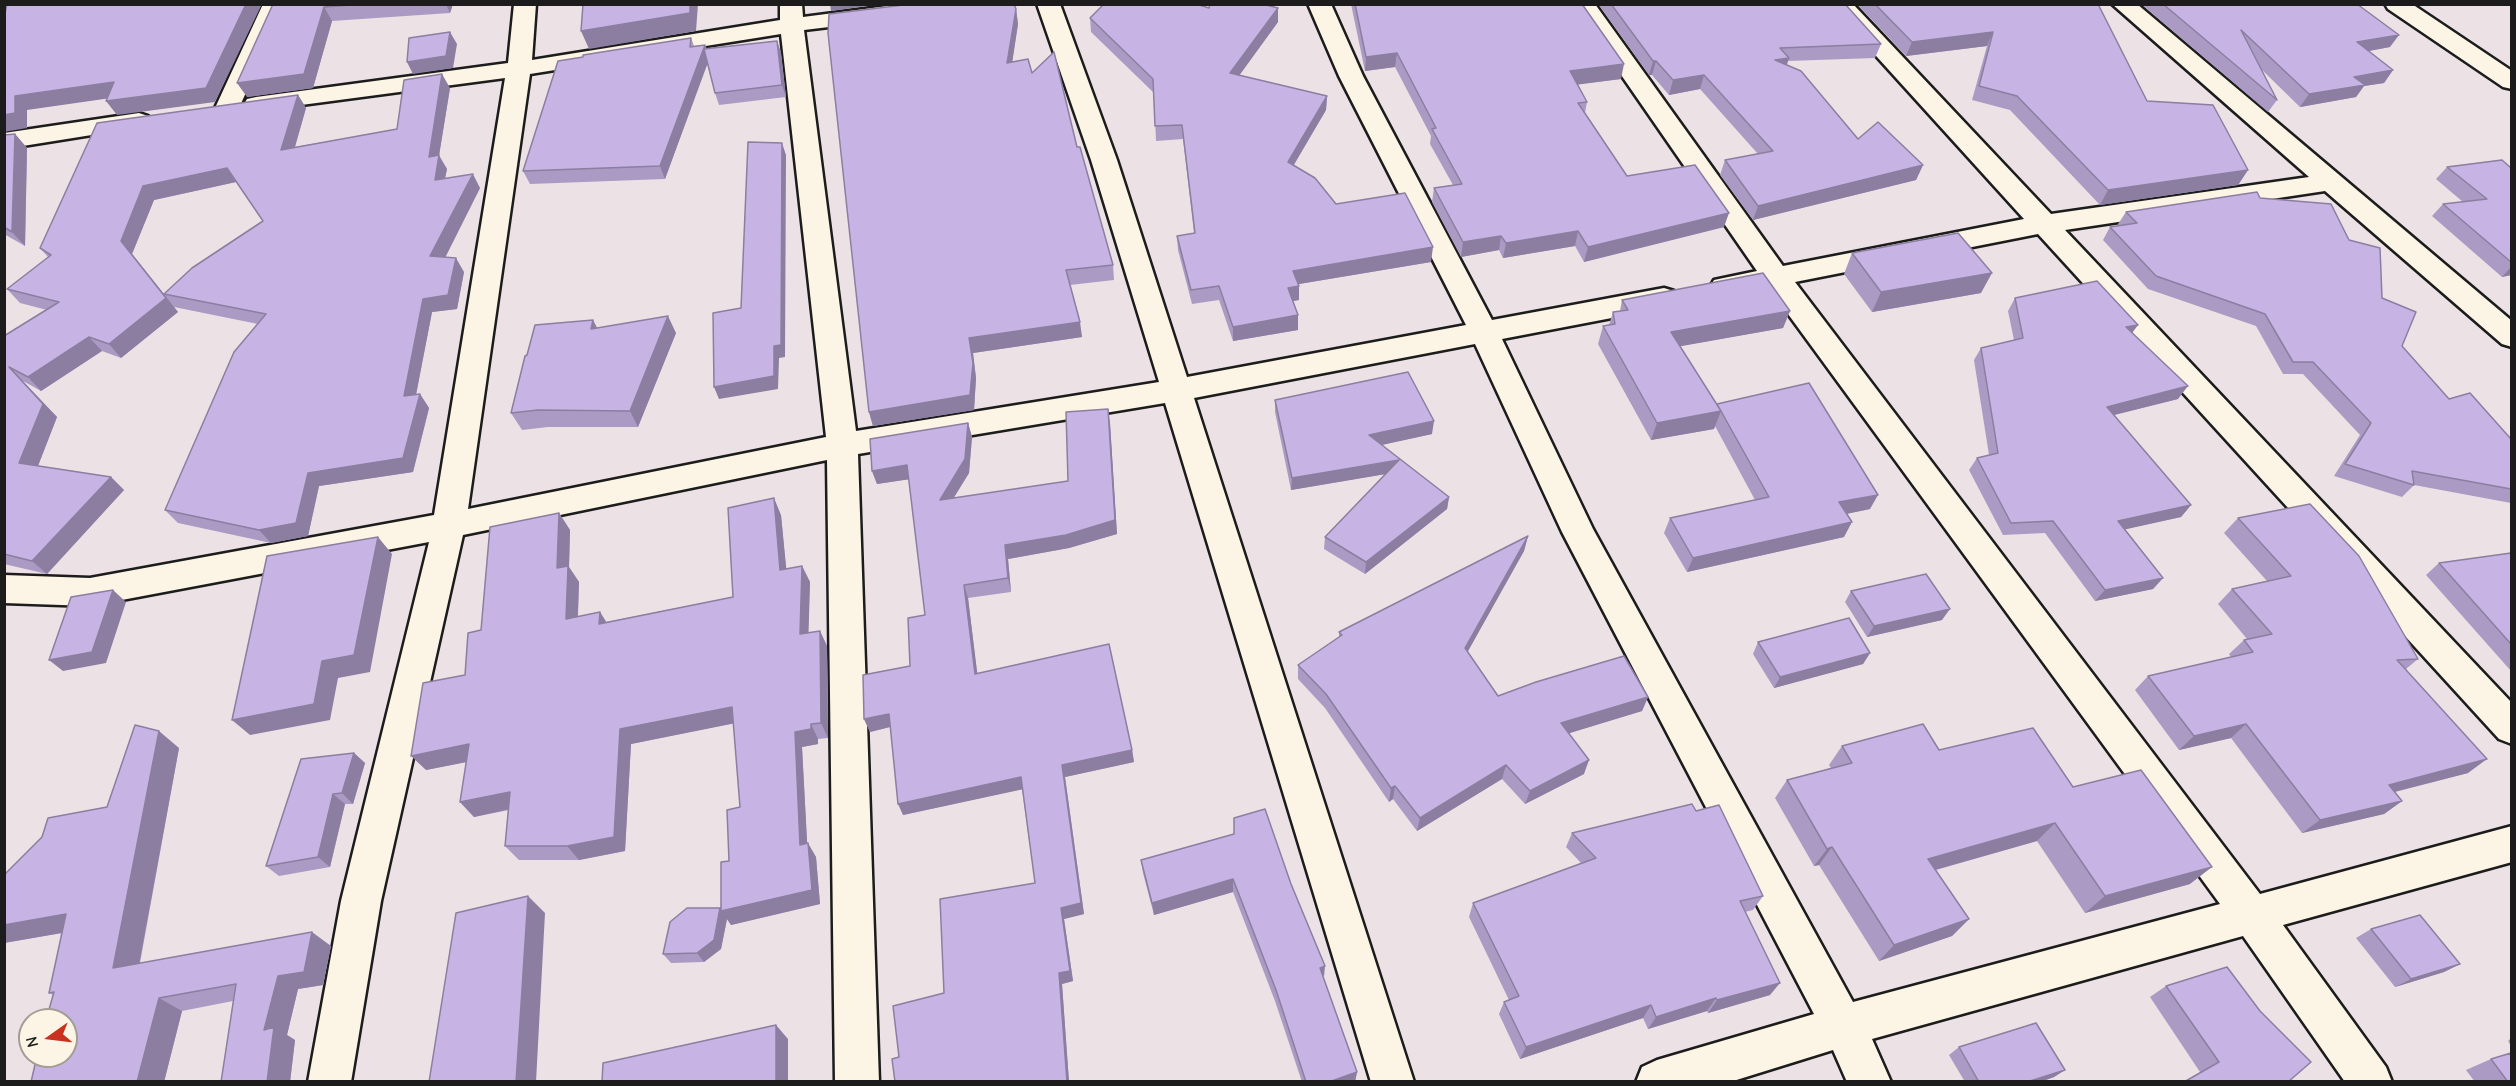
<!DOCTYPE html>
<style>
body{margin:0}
#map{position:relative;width:2516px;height:1086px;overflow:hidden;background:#ece2e5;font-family:"Comic Neue",sans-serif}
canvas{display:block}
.frame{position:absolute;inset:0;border:6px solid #1c1c1c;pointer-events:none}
.north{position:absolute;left:18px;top:1008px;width:60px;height:60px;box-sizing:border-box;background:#fcf5e5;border:2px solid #a29e95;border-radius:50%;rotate:256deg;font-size:16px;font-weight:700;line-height:24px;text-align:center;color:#1c1c1c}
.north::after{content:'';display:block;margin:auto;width:21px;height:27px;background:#c8321e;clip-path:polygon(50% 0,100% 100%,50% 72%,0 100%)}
</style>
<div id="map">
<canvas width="2516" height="1086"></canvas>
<div class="frame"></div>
<div class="north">N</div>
</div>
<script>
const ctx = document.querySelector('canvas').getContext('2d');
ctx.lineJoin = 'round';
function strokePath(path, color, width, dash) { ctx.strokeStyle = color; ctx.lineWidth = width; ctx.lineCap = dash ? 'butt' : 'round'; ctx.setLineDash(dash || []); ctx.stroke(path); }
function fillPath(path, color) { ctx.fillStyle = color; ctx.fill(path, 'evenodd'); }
const minor = new Path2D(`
 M263,4h23l-47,104 -3,5 -9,2 -9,-2 -3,-5z
 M514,4h22l-4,56 248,-40v-16h22l1,13 100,-13h71l-3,5 -8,2 -159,19 52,401 303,-49 -68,-222 -54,-156h23l57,156 70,217 279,-52 -127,-249 -31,-72h23l32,72 129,244 172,-32 10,3 4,7 -4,7 -10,3 -162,31 91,190 260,473 367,-98 -451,-616 -45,8 -10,-2 -4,-7 4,-7 43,-9 -185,-267h23l188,262 241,-47 -195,-215h24l198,210 258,-37 -197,-173h25l375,317v26l-10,-3 -177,-153 -260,39 447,473v41l-13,-5 -461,-505 -243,48 465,612 252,-68v36l-229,63 103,142 6,15h-47l-102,-146 -371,103 19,43h-44l-14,-32 -103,32h-94l6,-15 15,-7 157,-46 -252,-482 -87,-188 -281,54 220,684h-43l-206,-679 -307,51 21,628h-44l-8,-622 -364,75 -82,366 -30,181h-43l33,-181 88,-359 -339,64 -86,-3v-28l86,3 344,-63 71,-437 -249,33 -9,-2 -3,-5 3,-5 9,-2 252,-34zM781,34l45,403 -358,72 62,-435z
 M2385,4h27l100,67v18l-9,-2 -115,-78z
 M139,113l9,3 4,5 -4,5 -144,23v-16z`);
strokePath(minor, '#1c1c1c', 5);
fillPath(minor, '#fcf5e5');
fillPath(new Path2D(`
 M273,4h180l-3,9 -118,8 -19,67 -66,9z
 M1351,4h231l39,75 -43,5 9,18 -2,11 42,63 97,51 -140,35 -9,-16 -72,12 -4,-8 -38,7 -29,-55 2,-14 19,-3 -23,-41 1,-8 -36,-69 -30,4z
 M1598,4h247l36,40 -6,14 -87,3 -1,4 71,74 65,26 -7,15 -163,40 -33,-45 5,-15 33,-6 -58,-65 -31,6 -17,-20h-3z
 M1857,4h241l49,97 101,69 -10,15 -138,20 -90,-95 -38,-10 15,-54 -81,10z
 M2141,4h216l33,43 -22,4 25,19 -9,13 -20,3 -8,11 -56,10 -39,-38 16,31 -9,12z
 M1209,8h69v14l-39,53 88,21 -1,14 -32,55 42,39 95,58 -132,22v16l-6,1 5,14v15l-65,11 -14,-41 -27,4 -14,-54 -1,-14 17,-3 -11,-94 -27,2 -2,-48 -63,-61 -1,-14z
 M1016,9l2,15 -6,38 20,11 45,74 36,118 1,15 -44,5 12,52 -109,16 3,25 -2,32 -101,16 -4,-14z
 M691,38l3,8 11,-1 2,4 70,-8 4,12 5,44 -67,8 -4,-12 -8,-30 -42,116 -135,5 -7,-13 60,-114z
 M450,88l-11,67 8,14 -2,9 35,10 -35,69 19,15 -7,37 -25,3 -16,83 4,-1 9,14 -16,64 -94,14 -11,50 -37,7 -93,-20 -13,-13 93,-186 -84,-17 4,5 -57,46 -19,-7 -61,40 -18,-10 34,36 -19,49 73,11 13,13 -77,84 -43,-10v-228l43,-26 -27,-7 -13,-14 41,-32 -8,-9 258,-153 8,13 -11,39 102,-18zM236,182l27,39 -99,73 -32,-40 22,-54z
 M15,134l12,14 -2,98 -21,-12v-99z
 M2447,167l64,1v107l-9,2 -70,-61 11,-12 20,-2 -27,-23z
 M2260,198l89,42 33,58 20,48 47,53 62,40v64l-97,-18 -12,12 -68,-21 26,-41 -57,-61h-20l-27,-48 -108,-37 -45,-49 7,-13 10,-1 -2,-2 8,-12z
 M1852,253l129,40 -109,19 -28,-38z
 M2015,298l123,27 -6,7 46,67 -64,16 77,90 -10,12 -56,12 38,49 -10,11 -58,12 -50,-68 -42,2 -34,-65 8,-12 12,-3 -15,-95 7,-12 33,-8 -6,-29z
 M1622,300l168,11 -7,17 -103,18 36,59 154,104 -24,5 -2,23 -157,35 -23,-39 6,-15 85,-18 -40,-74 -1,3 -63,11 -53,-96 5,-18 6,-1 4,-13 7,-1z
 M598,328l78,5 -38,94h-90l-26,3 -11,-17 16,-58z
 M1275,400l157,34 -51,11 68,52 -2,12 -82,65 -41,-25 1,-12 60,-63 -94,16 -16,-78z
 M968,423l4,14 -3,36 -16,25 115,-17 42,-58 7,111 -48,14 -61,11 3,33 -43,6 9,75 155,77 2,12 -69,15 19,137 -20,5 9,62 -11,3 7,98h-174l4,-25 45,-64 91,-110 -13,-94 -119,26 -13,-88 -20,5 -6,-13 46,-53 15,-51 -16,-136 -32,5 -5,-13z
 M559,513l11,17 -1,37 10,15 -1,35 22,-5 6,10 127,-25 48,-82 5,54 16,-3 8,16 -2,51 12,-2 7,15 1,92 -10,1v5l-16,3 5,96 9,14 4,47 -89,21 -4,-6 -6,30 -17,13 -33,1 -8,-9 58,-46 8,-47 11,-54 -6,-84 -103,21 -6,107 -46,9h-60l-14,-14 4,-36 -35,7 -14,-15 6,-40 -40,8 39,-95z
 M2238,518l180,141 -12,10 62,104 -73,19 7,9 -18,13 -82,19 -71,-95 -52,12 -44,-60 13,-14 83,-19 -2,-3 15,-14 3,-1 -29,-35 14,-15 35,-8 -43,-48z
 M1528,536l-4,15 -57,101 31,44 150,1 -6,14 -73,22 15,41 -59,30 -23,-25 -85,52 -24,-32 -4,3 -64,-94 -27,-29v-14l41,-28v-5z
 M2511,553v118l-85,-96 13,-12z
 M1851,591l91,29 -75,17 -22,-35z
 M1758,642l112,11 -7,11 -89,24 -21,-34z
 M1842,746l97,4 134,37 117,97 -105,29 -48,-72 -101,29 33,49 -17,17 -73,25 -60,-96 -5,1 -39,-68 12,-18 44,-12 -2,-3z
 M179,748l-39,215 191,-17 -8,39 -25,4 -11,46 8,5 -5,42h-69l12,-81 -51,10 -18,71h-133l22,-87 -4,-2 13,-60 -58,10v-68l103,-68z
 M354,753l11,10 -12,41h-8l-15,63 -51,9 -13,-10z
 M1696,811l67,85 -10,14 -8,2 25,83 -62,18 -1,-2 -59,18 -5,-11 -123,41 -21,-45 5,-12 5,-2 -40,-83 4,-14 108,-40 -15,-16 6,-14z
 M1234,834l89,143 34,95 -2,10h-53l-27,-81 -42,-109 -79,23 -11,-42 -2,-13z
 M2371,929l89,35 -16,8 -49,15 -39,-49z
 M2166,986l122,96 -88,-10 -50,-75z
 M2511,1038v8l-3,-5z
 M1959,1047l106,23 -11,7 -14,5h-75l-16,-27z
 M2491,1059l20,23h-36l-9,-12z`), '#ab9bc4');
fillPath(new Path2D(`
 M246,4h16l-47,98 -98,13 -11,-14z
 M446,4h7l-3,9z
 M690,4h8l-2,27 -107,18 -8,-18z
 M830,4h52l-51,7z
 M324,7l8,14 -19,67 -66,9 -10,-14z
 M1278,8v14l-47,65 -1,-14z
 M1016,9l2,15 -8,53 -3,-14z
 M450,32l7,12 -4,24 -40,6 -6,-12z
 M1993,32l-6,14 -81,10 6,-14z
 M2399,35l-9,12 -42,8 9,-13z
 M777,41l4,12 5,44 -4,-12z
 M705,45l5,12 -45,122 -5,-13z
 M1397,53l-2,14 -30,4 1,-14z
 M1789,58l-5,14 -9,-12z
 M1653,61h3l-4,14h-3z
 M1624,64l-3,15 -54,7 3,-15z
 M2393,70l-9,13 -20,3 -8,11 -56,10 9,-13 45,-17z
 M442,74l8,14 -11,68 8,13 -5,24 -7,-13 -6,-23z
 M1704,75l-4,14 -31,6 4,-15z
 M114,82l11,14 -98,14v18l-23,4v-17l11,-19z
 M298,95l8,13 -16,56 -9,-14z
 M1327,96l-1,14 -39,66 1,-14z
 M15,134l12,14 -2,98 -13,-14z
 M782,143l4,12 -1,202 -6,1 -1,31 -59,10 -5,-12 60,-41z
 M1923,165l-7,15 -163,40 5,-14z
 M227,168l9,14 -82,18 -22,54 46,58 -57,46 -12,-14 12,-103 22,-55z
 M2248,170l-10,15 -138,20 8,-15z
 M473,174l7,14 -41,82 -9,-14z
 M1729,213l-5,14 -140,35 4,-15z
 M1578,231l-3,15 -72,12 3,-15z
 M1501,236l-2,14 -38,7 2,-15z
 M1433,247l-2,15 -138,23v-14z
 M456,258l8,14 -7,37 -25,3 -19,98 -9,-14 19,-97z
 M2511,267v8l-9,2z
 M1992,273l-11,20 -109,19 9,-20z
 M1299,286v14l-12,2 1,-14z
 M1790,311l-7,17 -118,21 6,-17z
 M1298,315v15l-65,11v-14z
 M668,316l8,17 -38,94 -8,-16z
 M593,320l9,17 -11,-8z
 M1080,322l2,15 -109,16 3,25 -2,32 -101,16 -4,-14 100,-74z
 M2138,325l-9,12 -3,-10z
 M89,337l13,14 -61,40 -13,-14z
 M9,367l48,50 -23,59 -15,-13z
 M2188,386l-10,13 -80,20 9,-12z
 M420,394l9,14 -16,64 -94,14 -11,50 -37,7 -12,-13 49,-57z
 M1108,409l2,14 7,111 -48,14 -61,11 3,33 -3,-14 -3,-33 61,-10z
 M1721,411l-7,18 -63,11 6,-17z
 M1434,421l-2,13 -64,14 1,-13z
 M968,423l4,14 -3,36 -25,41 -4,-14z
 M1399,460l-1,12 -107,18 1,-12z
 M907,465l4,14 -34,5 -5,-13z
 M111,477l13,13 -77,84 -15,-13z
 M1878,495l-8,14 -39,8 8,-15z
 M1449,497l-2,12 -82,65 1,-12z
 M774,498l7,17 7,71 -8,-16z
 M2191,505l-10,12 -72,16 9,-12z
 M559,513l11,17 -1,37 10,15 -2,53 -11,-16 -9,-51z
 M1852,522l-8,15 -157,35 6,-14z
 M1528,536l-4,15 -62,111 3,-14z
 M378,537l14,17 -22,118 -32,6 -8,42 -80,15 -18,-15 90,-59z
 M802,566l8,16 -2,68 -8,-16z
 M2163,578l-10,11 -58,12 10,-11z
 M964,585l4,13 11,89 -4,-13z
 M113,590l13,12 -20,61 -43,8 -14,-11z
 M1950,609l-8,11 -75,17 7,-11z
 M600,612l10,16 -11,-4z
 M820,631l7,15 1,92 -7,-15z
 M1870,653l-7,11 -89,24 6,-11z
 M1648,697l-6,14 -85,26 4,-14z
 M732,707l9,15 -110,22 -6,107 -46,9 -12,-14 53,-117z
 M889,714l5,12 -24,6 -6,-13z
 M811,724l7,15v5l-16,3 6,112 -8,-14 -5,-113z
 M2246,724l-15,14 -52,12 15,-14z
 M159,731l20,17 -43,233 -23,-13z
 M469,744l13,15 -56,11 -15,-14z
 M1132,750l2,12 -69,15 19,137 -20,5 9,62 -11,3 7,98h-2l-8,-109 2,-65 1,-143z
 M354,753l11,10 -12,41 -11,-11z
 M2487,759l-19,14 -98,25 19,-13z
 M1589,760l-5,14 -59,30 5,-13z
 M1506,765l-4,14 -85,52 3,-13z
 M1021,777l3,12 -121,26 -5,-11z
 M1395,786l-2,13 -4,3 2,-14z
 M510,792l13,14 -49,11 -14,-15z
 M333,794l12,10 -15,63 -12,-10z
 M2402,801l-18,13 -82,19 18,-13z
 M2055,823l-18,18 -124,35 15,-17z
 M808,843l8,14 4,47 -89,21 -4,-6 -6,30 -17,13 -7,-9 23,-45z
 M1832,847l-13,18 -5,1 13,-17z
 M2212,867l-22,17 -105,29 20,-17z
 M1233,879v13l-79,23 -2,-12z
 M528,896l17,17 -9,169h-20z
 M66,914l24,14 -86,15v-18z
 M1969,919l-17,17 -73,25 15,-16z
 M312,932l19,14 -8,39 -25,4 -11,46 8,5 -5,42h-23l-3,-52 14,-54z
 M2460,964l-16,8 -49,15 16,-8z
 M1325,966l-1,11 -4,-9z
 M1780,983l-10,12 -62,18 9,-13z
 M159,998l23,13 -18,71h-27z
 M1716,998l-9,13 -59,18 8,-12z
 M1651,1005l-8,13 -123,41 6,-12z
 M776,1025l12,14v43h-12z
 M2065,1070l-11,7 -14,5h-13z
 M1357,1072l-2,10h-26z`), '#8b7ea0');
const building = new Path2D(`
 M7,4h239l-40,84 -100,13 8,-19 -99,14v17l-11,2v-97z
 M273,4h92l-41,3 -20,67 -67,9z
 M583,4h107v9l-109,18z
 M912,4h102l2,5 -9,54 21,-4 4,14 22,-21 23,95h3l33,118 -47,5 14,52 -111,16 4,25 -3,32 -101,17 -41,-379 1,-19z
 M1104,4h92l13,4 1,-4h52l16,4 -48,65 97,23 -39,66 27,16 21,26 69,-11 28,54 -140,24 6,15 -11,2 10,27 -65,12 -14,-41 -28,4 -14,-54 18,-3 -13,-108 -27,1 -2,-47 -63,-61z
 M1355,4h227l42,60 -54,7 17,31 -9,1 49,73 68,-11 34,48 -141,34 -10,-16 -72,12 -5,-7 -38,6 -29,-54 28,-4 -30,-55 4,-1 -39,-75 -31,4z
 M1611,4h234l36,40 -101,4 9,10 -14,2 26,11 57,68 20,-17 45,43 -165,41 -33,-46 48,-9 -69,-76 -31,5 -17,-19h-3z
 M1875,4h223l49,97 66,4 35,65 -140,20 -91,-94 -38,-10 14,-54 -81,10z
 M2163,4h194l42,31 -42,7 36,28 -39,7 11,8 -56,9 -68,-64 36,70z
 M450,32l-4,24 -39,6 2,-24z
 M691,38l-1,9 15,-2 -45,121 -137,5 35,-110 25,-4v-2z
 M777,41l5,44 -67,8 -11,-44z
 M442,74l-13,83 10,-2 -4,25 38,-6 -43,82 26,2 -8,37 -25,4 -19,97 16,-2 -17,64 -95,15 -12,50 -37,7 -94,-20 69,-158 32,-38 -102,-20 28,-26 71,-47 -36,-53 -84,18 -22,55 45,57 -57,46 -20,-7 -61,40 -19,-10 34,37 -24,59 92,14 -79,84 -28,-7v-218l55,-34 -52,-13 44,-34 -11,-7 57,-125 201,-28 -17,55 116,-21 7,-49z
 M15,134l-3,98 -8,-5v-92z
 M748,142l34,1 -1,202 -7,1v30l-60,11 -1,-74 28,-5z
 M2502,160l9,8v94l-68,-58 44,-5 -40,-32z
 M2257,192l3,6 71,6 18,36 31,8 2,50 34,14 -14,34 47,53 21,-6 41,46v50l-99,-18 2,14 -69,-21 26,-41 -58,-61h-20l-28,-48 -109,-38 -46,-49 27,-4 -11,-11z
 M1958,233l34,40 -111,19 -29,-39z
 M1763,273l27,38 -119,21 50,79 -64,12 -54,-97 12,-2 -2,-12 15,-2 -6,-10z
 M2097,281l41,44 -12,2 62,59 -81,21 84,98 -73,16 45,57 -58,12 -52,-69 -42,2 -34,-65 21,-5 -17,-105 42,-10 -8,-40z
 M668,316l-38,95 -92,-1 -27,3 14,-57 2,-1 8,-30 58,-5 -2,9z
 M1408,372l26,49 -65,14 80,62 -83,65 -41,-25 74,-77 -107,18 -17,-78z
 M1809,383l69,112 -39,7 13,20 -159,36 -23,-40 99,-21 -52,-93z
 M1108,409l7,111 -49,15 -61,10 3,33 -44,7 11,89 134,-30 23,106 -70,15 19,138 -20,5 9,63 -11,2 8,109h-172l-3,-23 7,-2 -6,-51 51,-13 -4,-94 95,-16 -14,-106 -123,27 -9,-90 -25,5 -1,-44 47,-9 -2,-48 17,-3 -18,-150 -35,6 -2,-32 98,-16 -3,36 -25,41 128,-19 -2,-69z
 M774,498l6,72 22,-4 -2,68 20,-3 1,92 -10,1v5l-16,3 5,113 8,-2 4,47 -91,21v-49l8,-1 -2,-51 13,-3 -8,-100 -112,22 -6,108 -47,9h-62l5,-54 -50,10 9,-58 -58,12 12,-73 42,-8 3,-42 13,-3 9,-103 69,-14 -2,55 11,-2 -2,53 34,-7 -1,12 134,-27 -5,-89z
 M2310,504l49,52 59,103 -21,1 90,99 -98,26 13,16 -82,19 -74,-96 -52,12 -46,-60 105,-24 -9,-12 28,-6 -40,-45 59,-13 -53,-58z
 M1528,536l-63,112 33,48 38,-14 88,-26 24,41 -87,26 28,37 -59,31 -24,-26 -86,53 -25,-32 -4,2 -65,-94 -28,-29 44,-30 -3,-3z
 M378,537l-24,118 -32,6 -8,43 -82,16 35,-164z
 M2511,553v91l-72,-81z
 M1926,574l24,35 -76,17 -23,-35z
 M113,590l-21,62 -43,8 22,-63z
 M1849,618l21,35 -90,24 -22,-35z
 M1923,724l16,26 94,-22 40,59 68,-17 71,97 -107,29 -50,-73 -127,36 41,60 -75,26 -62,-98 -5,2 -40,-69 65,-17 -10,-17z
 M135,725l24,6 -46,237 199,-36 -8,40 -26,4 -14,54 10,-3 -7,55h-46l15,-98 -77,14 -22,84h-106l6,-26h29v-36h-20l8,-28 -5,1 17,-79 -62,11v-50l38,-38 6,-19 59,-11z
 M354,753l-12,40 -9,1 -15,63 -52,9 35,-107z
 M1692,804l4,7 23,-6 44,91 -23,5 40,82 -63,17 -1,-2 -60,19 -5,-12 -125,42 -22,-45 15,-6 -46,-93 123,-45 -24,-25z
 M1265,809l26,75 34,82 -5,2 37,104 -28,10h-23l-30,-92 -43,-111 -81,24 -11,-43 93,-26v-16z
 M528,896l-12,186h-87l27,-169z
 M687,908h33l-6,32 -17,13 -34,1 7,-32z
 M2420,915l40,49 -49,15 -40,-50z
 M2227,967l33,44 51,51 -23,20h-104l35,-20 -53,-76z
 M2036,1023l29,47 -38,12h-48l-20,-35z
 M776,1025v57h-174l1,-19z
 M2511,1053v29h-3l-17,-23z`);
fillPath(building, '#c7b4e4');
strokePath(building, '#8b7ea0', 1.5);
</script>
